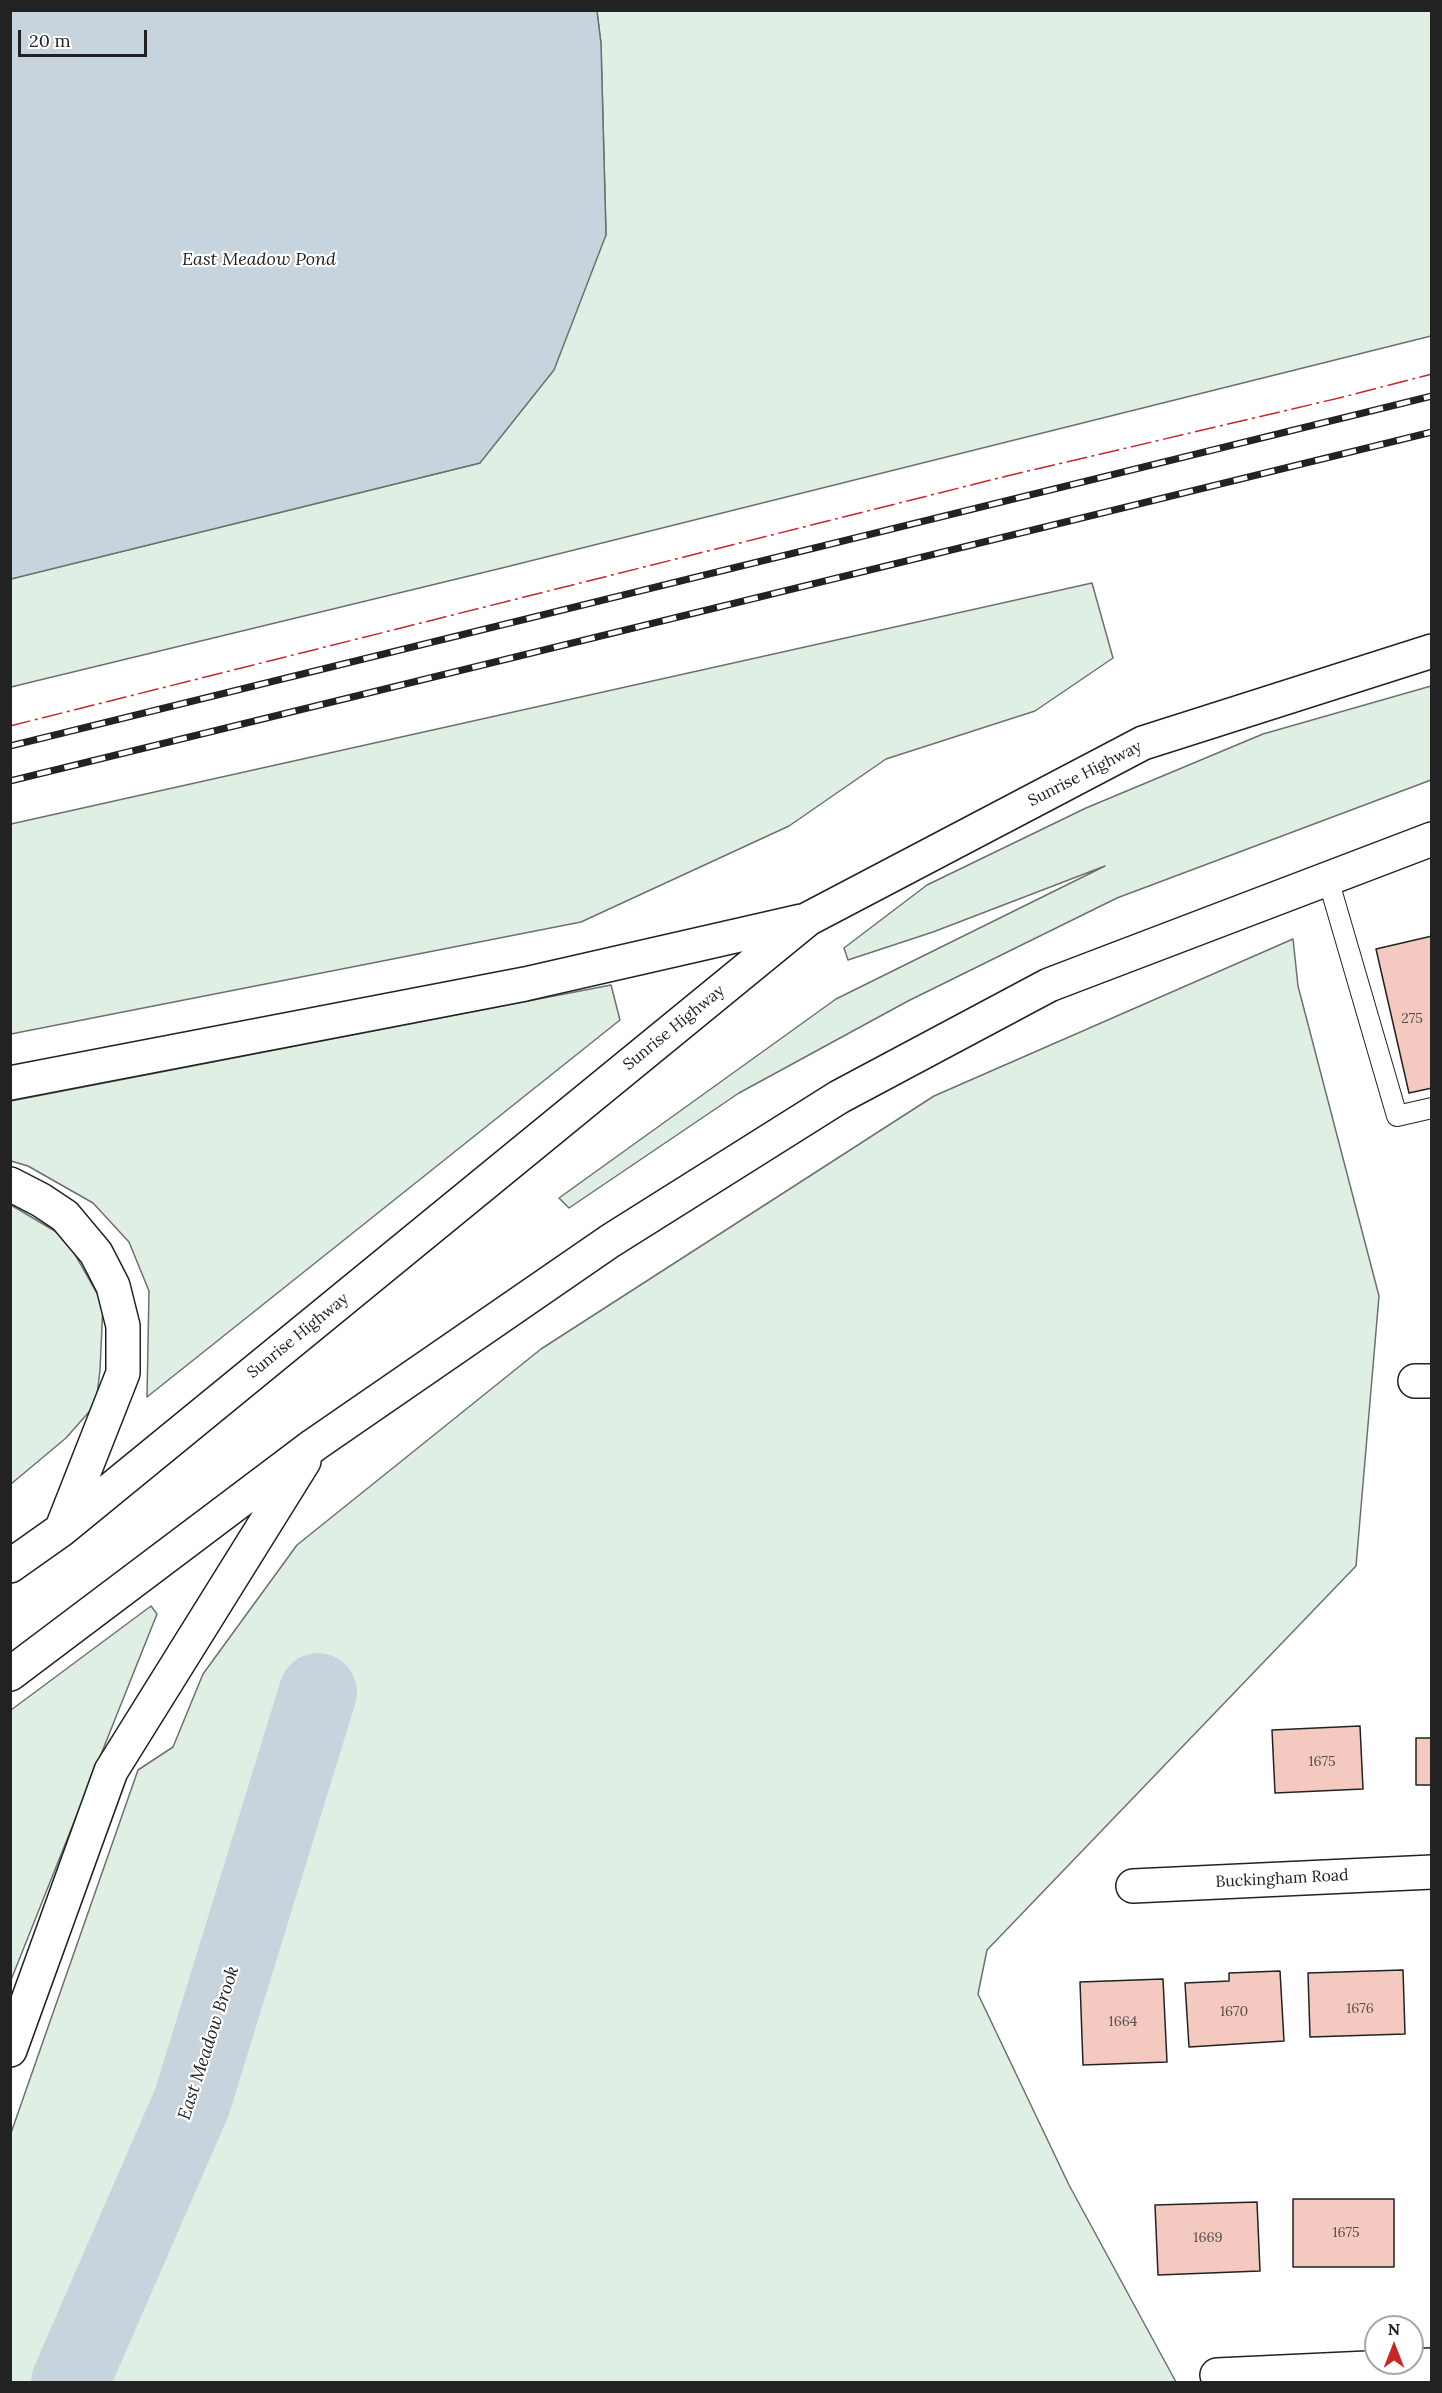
<!DOCTYPE html>
<style>
body{margin:0}
#map{position:relative;width:1442px;height:2393px;overflow:hidden;background:#fff;font-family:Lora,serif}
canvas{display:block}
.frame{position:absolute;inset:0;border:12px solid #222;pointer-events:none}
.north{position:absolute;left:1364px;top:2315px;width:60px;height:60px;box-sizing:border-box;background:#fff;border:2px solid #a7a7a7;border-radius:50%;rotate:0deg;font-size:16px;font-weight:700;line-height:24px;text-align:center;color:#222}
.north::after{content:'';display:block;margin:auto;width:21px;height:27px;background:#c62828;clip-path:polygon(50% 0,100% 100%,50% 72%,0 100%)}
.scale{position:absolute;left:18px;top:30px;width:129px;height:27px;box-sizing:border-box;border:3px solid #222;border-top:0;padding-left:8px;font-size:18px;line-height:21px;white-space:nowrap;color:#222;-webkit-text-stroke:4px #fff;paint-order:stroke}
</style>
<div id="map">
<canvas width="1442" height="2393"></canvas>
<div class="frame"></div>
<div class="north">N</div>
<div class="scale">20 m</div>
</div>
<script>
const ctx = document.querySelector('canvas').getContext('2d');
ctx.lineJoin = 'round';
function fillPath(path, color) { ctx.fillStyle = color; ctx.fill(path, 'evenodd'); }
function strokePath(path, color, width, dash) { ctx.strokeStyle = color; ctx.lineWidth = width; ctx.lineCap = dash ? 'butt' : 'round'; ctx.setLineDash(dash || []); ctx.stroke(path); }
function label(font, color, halo, rows, align = 'center') {
  ctx.font = font + ' Lora,serif'; ctx.lineWidth = 4.5; ctx.setLineDash([]); ctx.textBaseline = 'middle'; ctx.strokeStyle = halo; ctx.fillStyle = color; for (const [text, x, y, turn = 0] of rows) {
    ctx.save(); ctx.translate(x, y); ctx.rotate((+turn || 0) * Math.PI / 180); ctx.textAlign = isNaN(turn) ? turn : align; if (halo) ctx.strokeText(text, 0, 0); ctx.fillText(text, 0, 0); ctx.restore();
  }
}
const green = new Path2D(`
 M597,11h834v325l-929,232 -491,119 -1,-108 470,-116 126,-228 -5,-191z
 M1092,583l21,75 -78,53 -149,48 -97,67 -208,96 -570,112v-210z
 M1431,686v94l-314,118 -209,103 -169,92 -170,115 -10,-10 277,-199 269,-133 -172,66 -85,28 -4,-12 83,-63 159,-77 177,-74z
 M1293,939l5,47 81,310 -23,270 -369,384 -9,44 91,191 107,197h-1165v-249l127,-363 35,-23 30,-73 94,-129 244,-196 393,-253z
 M611,985l9,35 -473,377 2,-106 -20,-49 -36,-39 -65,-37 -17,-5v-60z
 M11,1205l54,32 38,67 -3,66 -4,34 -30,34 -55,46z
 M151,1606l6,8 -146,366v-270z`);
fillPath(green, '#e0efe3');
strokePath(green, '#6f6f6f', 1.5);
const water = new Path2D(`
 M10,11h587l4,33 5,191 -52,135 -74,93 -469,116z`);
fillPath(water, '#c7d3dd');
strokePath(water, '#6f6f6f', 1.5);
strokePath(new Path2D(`
 M70,2382l122,-280 126,-410`), '#c7d3dd', 78);
const building = new Path2D(`
 M1432,936v152l-23,5 -33,-144z
 M1360,1726l3,63 -88,4 -3,-63z
 M1416,1738h16v47h-16z
 M1403,1970l2,64 -95,3 -2,-64z
 M1280,1971l4,70 -95,6 -4,-64 44,-2v-8z
 M1163,1979l4,83 -84,3 -3,-83z
 M1293,2199h101v68h-101z
 M1257,2202l3,69 -102,4 -3,-70z`);
fillPath(building, '#f3c9c0');
strokePath(building, '#222', 1.5);
const lane = new Path2D(`
 M1328,879l69,237 35,-8`);
const street = new Path2D(`
 M1415,1381h17
 M1133,1886l299,-14
 M1217,2375l215,-10`);
const highway = new Path2D(`
 M10,1083l515,-99 276,-63
 M10,1184l31,16 24,16 31,37 17,33 10,40v47l-61,155
 M10,1566l51,-36 747,-611 335,-176 289,-92
 M10,1674l304,-229 296,-204 229,-144 210,-112 383,-146
 M10,2050l101,-279 193,-310`);
strokePath(lane, '#222', 22);
strokePath(street, '#222', 36);
strokePath(highway, '#222', 36);
strokePath(lane, '#fff', 20);
strokePath(street, '#fff', 33);
strokePath(highway, '#fff', 33);
const rail = new Path2D(`
 M10,746l1422,-350
 M10,781l1422,-349`);
strokePath(rail, '#222', 7);
strokePath(rail, '#fff', 4.5, [14]);
strokePath(new Path2D(`
 M10,726l997,-250 332,-78 93,-24`), '#c62828', 1.5, [21, 4.5, 3, 4.5]);
label('14px', '#564c4a', null, [
 ["275",1412,1019],
 ["1675",1322,1762],
 ["1676",1360,2009],
 ["1670",1234,2012],
 ["1664",1123,2022],
 ["1675",1346,2233],
 ["1669",1208,2238]
]);
label('16px', '#222', '#fff', [
 ["Sunrise Highway",1085,774,-27],
 ["Sunrise Highway",674,1028,-39],
 ["Sunrise Highway",298,1336,-39],
 ["Buckingham Road",1282,1879,-3]
]);
label('italic 18px', '#222', '#fff', [
 ["East Meadow Pond",259,260],
 ["East Meadow Brook",209,2043,-72]
]);
</script>
